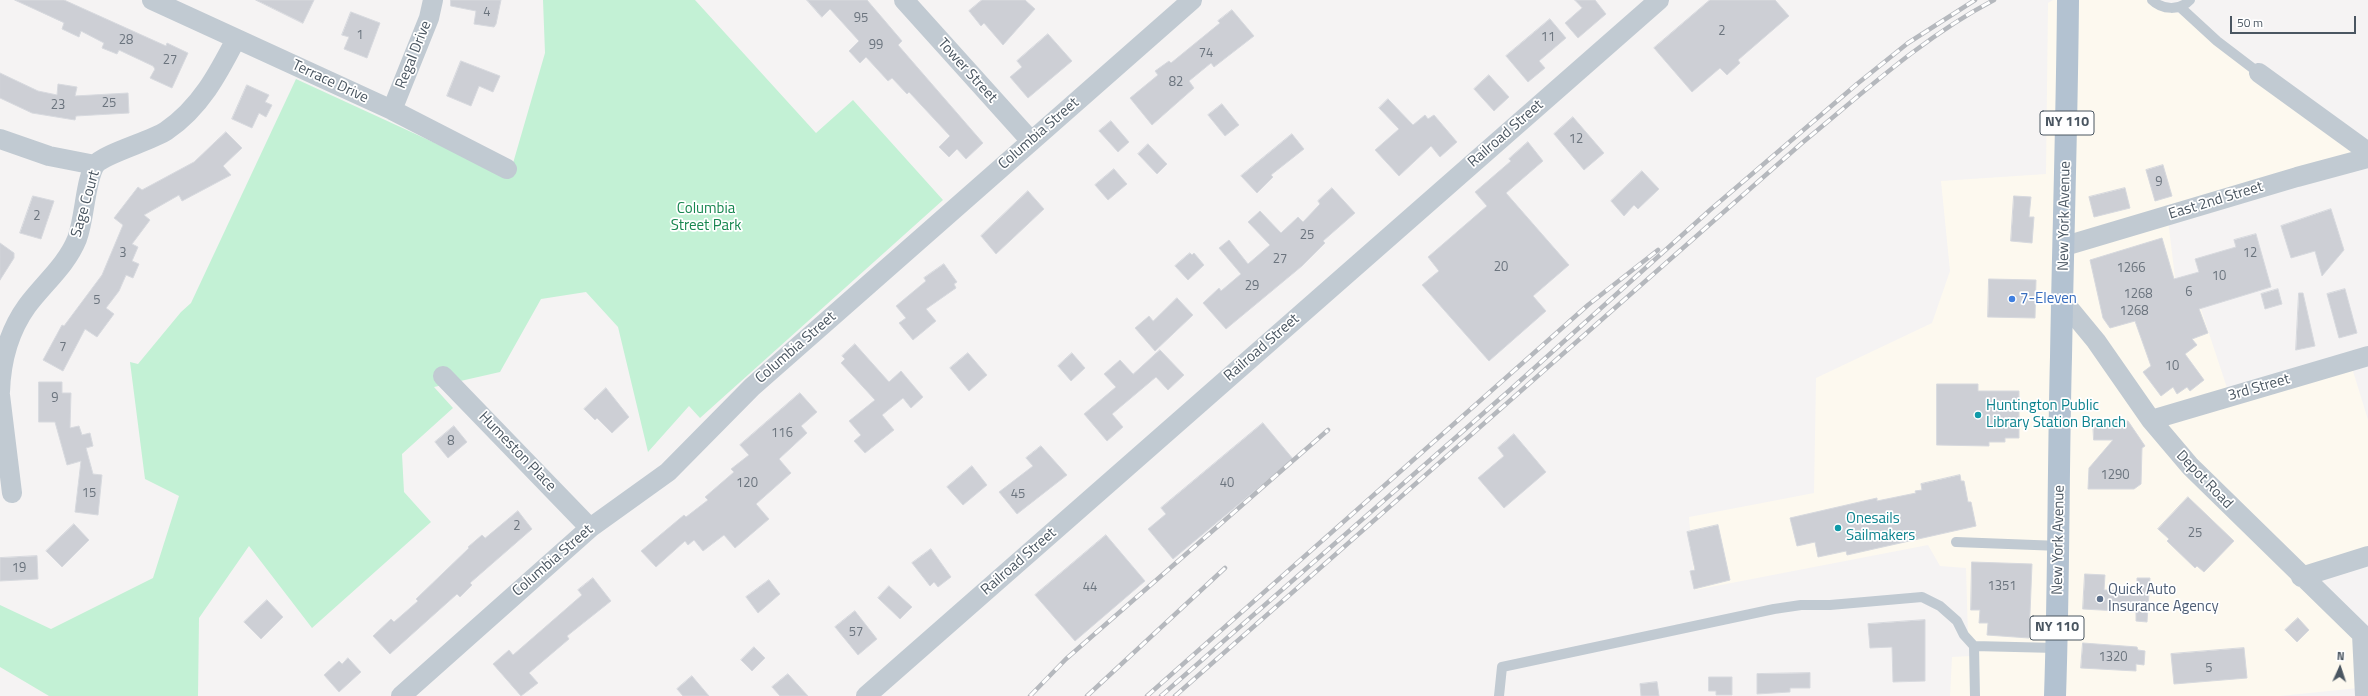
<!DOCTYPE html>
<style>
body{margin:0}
#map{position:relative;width:2368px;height:696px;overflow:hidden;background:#f5f3f3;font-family:"Titillium Web",sans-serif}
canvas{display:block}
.north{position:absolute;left:2320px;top:648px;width:40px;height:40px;-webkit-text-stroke:3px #fff;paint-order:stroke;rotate:3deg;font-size:11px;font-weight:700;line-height:16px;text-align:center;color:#4a5661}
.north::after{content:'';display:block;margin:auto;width:14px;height:18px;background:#4a5661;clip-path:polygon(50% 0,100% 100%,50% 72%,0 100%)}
.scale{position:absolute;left:2230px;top:16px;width:126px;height:18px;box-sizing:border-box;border:2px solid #4a5661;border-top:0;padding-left:5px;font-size:12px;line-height:14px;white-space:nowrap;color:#4a5661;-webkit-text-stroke:3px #fff;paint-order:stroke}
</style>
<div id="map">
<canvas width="2368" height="696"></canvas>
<div class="north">N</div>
<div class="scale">50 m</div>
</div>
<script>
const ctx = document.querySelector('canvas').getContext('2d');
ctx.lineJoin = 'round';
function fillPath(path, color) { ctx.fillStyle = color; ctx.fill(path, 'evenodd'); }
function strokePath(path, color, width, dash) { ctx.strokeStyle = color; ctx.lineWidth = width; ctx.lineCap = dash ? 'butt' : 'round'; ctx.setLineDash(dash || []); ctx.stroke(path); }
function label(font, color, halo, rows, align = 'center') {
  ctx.font = font + ' "Titillium Web",sans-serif'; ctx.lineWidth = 3.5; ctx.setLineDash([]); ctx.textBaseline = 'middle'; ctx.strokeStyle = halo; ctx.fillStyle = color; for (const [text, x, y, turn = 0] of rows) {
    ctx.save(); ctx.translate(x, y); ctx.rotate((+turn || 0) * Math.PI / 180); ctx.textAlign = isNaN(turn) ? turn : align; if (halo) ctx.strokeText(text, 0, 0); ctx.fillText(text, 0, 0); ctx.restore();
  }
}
fillPath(new Path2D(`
 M2053,0h107l208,146v8l-200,66 11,90 22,-1 28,85 120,-36 19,62v134l-71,22 71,71v40l-88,9h-330l2,-39 19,-1 -3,-19 -2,-69 -26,-2 -12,-21 -233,45 -6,-73 125,-24 2,-115 116,-55 18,-52 -9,-90 105,-7 2,-171z`), '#fdf9ef');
fillPath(new Path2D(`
 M543,0h152l121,133 37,-33 90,100 -243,218 -11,-12 -41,46 -30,-125 -32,-35 -45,7 -41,73 -66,15 19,21 -51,46 2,38 27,30 -119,106 -63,-82 -50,72 -1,78h-149l-49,-29v-62l51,24 102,-51 26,-82 -34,-17 -15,-117 8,2 43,-52 10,-9 105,-224 213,98 36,-124z`), '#c3f1d5');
const building = new Path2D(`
 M15,0h49l102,46 1,-3 21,10 -16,35 -22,-10 5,-9 -2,-3 -34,-16 -2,4 -15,-6 2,-5 -23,-12 -2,6 -17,-8 2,-6z
 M256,0h58l-11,23z
 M451,0h50l-5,24 -2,3 -20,-3 2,-13 -25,-5z
 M807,0h60l35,41 -4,4 85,98 -17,16 -9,-10 -8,8 -10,-10 11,-11 -41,-44 -2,2 -15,-16 -4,3 -22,-24 -6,6 -11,-12 10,-10 -29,-32 -8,8z
 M982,0h43l10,9 -32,36 -19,-22 -3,3 -12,-15z
 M1575,0h20l11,14 -28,24 -13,-15 17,-15z
 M1710,0h65l14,16 -51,44 2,3 -13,12 -7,-7 -28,24 -38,-44z
 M1232,10l22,26 -40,31 -3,-4 -22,18 5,7 -42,37 -22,-27 28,-23 -3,-4 14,-10 2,2 49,-40 -2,-2z
 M351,12l29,11 -13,35 -23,-9 5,-12 -7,-2z
 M1550,19l16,19 -27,23 6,7 -17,14 -22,-26z
 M1048,34l24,27 -44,37 -18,-21 12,-10 -5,-6z
 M461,61l39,15 -7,16 -14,-6 -8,20 -24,-10z
 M0,73l38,18 19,4 1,-11 19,3 -2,9 53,-3 1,20 -53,3 -1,4 -43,-7 -32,-15z
 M1489,75l20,22 -15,14 -20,-22z
 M247,85l22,10 -4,7 7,3 -6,12 -7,-4 -7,15 -20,-9z
 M1388,99l25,26 12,-10 3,4 6,-4 23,27 -17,15 -9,-11 -32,30 -24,-26 24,-21 -20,-21z
 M1222,104l17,21 -14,11 -17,-21z
 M1573,117l31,36 -20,17 -30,-36z
 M1111,121l18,21 -11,10 -19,-21z
 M226,132l16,16 -19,18 8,9 -49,26 -3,-6 -35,20 6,5 -18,24 6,3 -6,14 7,3 -6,14 -7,-3 -7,16 -13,17 8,6 -17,23 -12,-8 -22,42 -20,-11 19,-35 2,1 38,-51 21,-50 -9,-7 24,-31 4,3 52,-28z
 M1292,134l12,15 -33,26 2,2 -16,16 -16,-17z
 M1528,142l15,19 -37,32 63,72 -36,31 13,15 -57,50 -67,-76 17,-14 -11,-14 59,-51 -12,-14 36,-31 -2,-2z
 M1148,144l19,20 -10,10 -19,-20z
 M2163,165l9,31 -17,5 -9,-31z
 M1114,169l13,15 -19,16 -13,-15z
 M1642,171l17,18 -21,20 -4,-4 -10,11 -13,-15z
 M1332,188l23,25 -32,28 2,2 -23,23 -76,63 -23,-26 16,-15 2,3 20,-17 -22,-26 10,-8 19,24 22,-19 -22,-23 12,-11 21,22 17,-16 5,5 17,-18 -2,-3z
 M2125,188l5,20 -36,9 -5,-20z
 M1028,191l16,18 -48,45 -15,-18z
 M33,196l21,5 -13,38 -21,-6z
 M2014,196l17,1 -2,20h5l-2,26 -21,-2z
 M2331,209l13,41 -22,26 -7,-25 -24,7 -10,-32z
 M2256,234l15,53 -72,22 9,24 -16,6 5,6 -12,9 19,26 -14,11 -3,-4 -10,7 -4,-7 -12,9 -18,-24 8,-6 -16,-45 -25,7 -7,-10 -13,-58 72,-22 12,41 25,-7 -4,-13 41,-12 -2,-7z
 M0,243l14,10v5l-14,22z
 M1190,253l2,2 2,-2 10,12 -16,15 -13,-14z
 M944,264l13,18 -3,2 2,4 -30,21 10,12 -23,19 -14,-17 7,-5 -10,-12 30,-25 -2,-3z
 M1989,279l47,1 -1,38 -47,-1z
 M2278,289l4,15 -17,5 -4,-15z
 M2345,289l12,44 -18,5 -12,-44z
 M2299,293h4l12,53 -19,4z
 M1177,298l16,17 -38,36 -20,-23 14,-12 4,5z
 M855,344l34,38 12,-11 22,26 -12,11 -8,-10 -21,17 12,15 -29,23 -11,-12 7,-6 -12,-14 26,-21 -34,-37 4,-4 -3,-3z
 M1160,350l24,25 -16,15 -12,-13 -44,37 11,13 -16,14 -23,-27 32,-27 -12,-13 16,-14 13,14z
 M968,353l19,22 -18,16 -19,-23z
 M1072,353l13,15 -14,13 -13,-15z
 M39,382h23v11h9l-1,35 9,-2 3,9 8,-2 3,13 -7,2 7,26 9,1 -4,40 -23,-3 6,-51 -14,4 -12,-43h-16z
 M1937,384h41v7h41v47h-14v4h-16v4l-52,-1z
 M606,388l23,29 -17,16 -15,-15 -2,2 -11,-11z
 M800,393l17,19 -16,14 6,7 -28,26 12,14 -35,31 13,15 -34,29 -11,-13 -21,16 -9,-11 -6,5 -3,-4 -29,26 -15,-16 43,-36 2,2 22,-17 -3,-3 29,-25 -3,-3 18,-14 -9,-10z
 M2093,421h35l17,25 -3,2 -1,36 -7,5h-46l1,-21 24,-28h-19z
 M1263,423l30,36 -120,100 -25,-30 18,-15 -5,-6z
 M454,426l13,16 -19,16 -13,-16z
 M1514,434l32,38 -42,36 -26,-30 26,-22 -6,-8z
 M1041,446l26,29 -50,39 -18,-22 34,-26 -7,-8z
 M972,466l15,19 -24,20 -16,-18z
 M1960,475l1,6h3l4,21h3l5,24 -129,29 -1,-4 -28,6 -3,-15 -18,4 -7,-28 87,-20v3l39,-8 -1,-2 7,-1 -1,-6z
 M2188,497l46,44 -30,31 -7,-6 -2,2 -28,-27 2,-2 -11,-10z
 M518,511l14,18 -62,54 2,2 -12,12 -3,-3 -67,60 -17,-18 18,-17 3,3 24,-21 -2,-2 53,-51 -1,-1 14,-12 3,3z
 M74,524l15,16 -27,27 -16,-16z
 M1718,525l12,55 -36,9 -4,-18 5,-1 -8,-38z
 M1106,535l39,46 -70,60 -40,-46z
 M931,549l20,28 -13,10 -4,-5 -4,4 -18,-23z
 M37,556l1,23 -38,2v-23z
 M1972,562l60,2 -3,74 -42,-3 1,-12h-9l1,-13h-9z
 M2085,574l20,1 -1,15 33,1v-13h13l-3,44 -11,-1v-9l-53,-3z
 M593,578l18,23 -44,35 2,3 -40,34 9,10 -17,13 -28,-32 16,-14 4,5 69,-60 -4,-5z
 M769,580l11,14 -22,19 -12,-16z
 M889,586l23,21 -12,12 -22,-21z
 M267,600l16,17 -22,22 -17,-17z
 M855,611l22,28 -19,16 -23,-28z
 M2298,618l11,12 -12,12 -12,-12z
 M1925,620v61l-32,1 -1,-35 -22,1 -2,-24z
 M2083,643l54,4 1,3 7,1 -1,14 -8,-1v7l-55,-3z
 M754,647l11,11 -13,13 -11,-11z
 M2244,648l3,30 -73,6 -3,-30z
 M348,658l13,14 -22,20 -15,-17 15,-14 3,3z
 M1810,673v15h-20v4l-33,2v-20z
 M788,674l20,22h-28l-8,-9z
 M692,676l17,20h-26l-6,-7z
 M1709,677h23v18h-16v-4h-7z
 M1657,682l2,14h-18l-1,-12z`);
fillPath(building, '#cdcfd5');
strokePath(building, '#d7d9de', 1);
strokePath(new Path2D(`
 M2152,0c10,10 28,11 38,0
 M2180,7l37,34 42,32
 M1956,542l104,4
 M1974,646l82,2
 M1499,696l3,-29 272,-58 27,-4h29l92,-8 18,9 17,15 7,14 10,11 1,50`), '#c1cad2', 10);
strokePath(new Path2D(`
 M152,0l240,110 115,59
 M904,0l127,141
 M2259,73l109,79
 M392,110l37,-92 4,-18
 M0,139l49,17 46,9
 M2065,246l232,-69 71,-19
 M2063,301l33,40 55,79 39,46 178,174
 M443,376l147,152
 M0,392c1,-30 9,-61 27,-86 17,-23 39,-40 50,-67 8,-21 8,-58 18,-74 8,-11 56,-24 71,-34 34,-23 52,-57 70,-92
 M0,395l12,98
 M2151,420l217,-64
 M2301,577l67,-21
 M2362,634l3,62
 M401,696l189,-168 78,-56 84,-85 440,-387
 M866,696l793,-696`), '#c1cad2', 20);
strokePath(new Path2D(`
 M2055,696c4,-113 3,-226 6,-339 2,-119 6,-238 7,-357`), '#b3c2d1', 22);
const rail = new Path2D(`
 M1030,696l36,-37 262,-229
 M1087,696l138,-128
 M1147,696l441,-391 70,-55
 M1161,696l350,-307 199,-179 147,-126 51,-41 67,-43
 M1175,696l627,-553c61,-50 121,-106 192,-143`);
strokePath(rail, '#b5b8bd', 4.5);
strokePath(rail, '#fff', 3, [9]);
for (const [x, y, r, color] of [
 [2012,299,4,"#3f7fe0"],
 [1978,415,4,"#0f9aa8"],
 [1838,528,4,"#0f9aa8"],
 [2100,599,4,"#5c6f8a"]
]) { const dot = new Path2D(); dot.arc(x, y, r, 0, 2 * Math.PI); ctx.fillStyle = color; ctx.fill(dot); strokePath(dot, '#fff', 1.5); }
label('13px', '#6b747e', null, [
 ["4",487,13],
 ["95",861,19],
 ["2",1722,32],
 ["1",360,36],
 ["11",1548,38],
 ["28",126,41],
 ["99",876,46],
 ["74",1206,54],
 ["27",170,61],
 ["82",1176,83],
 ["25",109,104],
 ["23",58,106],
 ["12",1576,140],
 ["9",2159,183],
 ["2",37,217],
 ["25",1307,236],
 ["3",123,254],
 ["12",2250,254],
 ["27",1280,260],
 ["20",1501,268],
 ["1266",2131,269],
 ["10",2219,277],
 ["29",1252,287],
 ["6",2189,293],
 ["1268",2138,295],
 ["5",97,301],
 ["1268",2134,312],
 ["7",63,348],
 ["10",2172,367],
 ["9",55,399],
 ["116",782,434],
 ["8",451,442],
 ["1290",2115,476],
 ["120",747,484],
 ["40",1227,484],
 ["15",89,494],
 ["45",1018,495],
 ["2",517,527],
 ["25",2195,534],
 ["19",19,569],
 ["1351",2002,587],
 ["44",1090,588],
 ["57",856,633],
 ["1320",2113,658],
 ["5",2209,669]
]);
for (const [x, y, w] of [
 [2067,123,54],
 [2057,628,54]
]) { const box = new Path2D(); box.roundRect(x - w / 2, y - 12, w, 24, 3); ctx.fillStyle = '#fff'; ctx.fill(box); strokePath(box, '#4a5661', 1); }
label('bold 14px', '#4a5661', null, [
 ["NY 110",2067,123],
 ["NY 110",2057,628]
]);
label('15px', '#4a5661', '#fff', [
 ["Regal Drive",414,55,-68],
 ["Tower Street",967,71,48],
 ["Terrace Drive",330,82,25],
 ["Columbia Street",1039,134,-41],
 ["Railroad Street",1506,134,-41],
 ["East 2nd Street",2216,201,-17],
 ["Sage Court",86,204,-74],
 ["New York Avenue",2065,216,-89],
 ["Columbia Street",796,348,-41],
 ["Railroad Street",1262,348,-41],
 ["3rd Street",2259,388,-16],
 ["Humeston Place",517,452,46],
 ["Depot Road",2204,480,46],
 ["New York Avenue",2059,540,-89],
 ["Columbia Street",553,561,-41],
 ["Railroad Street",1019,562,-41]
]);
label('15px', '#17864f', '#fff', [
 ["Columbia",706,209],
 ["Street Park",706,226]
]);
label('15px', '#366cbe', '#fff', [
 ["7-Eleven",2020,299]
], 'left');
label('15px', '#0d838f', '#fff', [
 ["Huntington Public",1986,406],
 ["Library Station Branch",1986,423],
 ["Onesails",1846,519],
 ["Sailmakers",1846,536]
], 'left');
label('15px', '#4e5e75', '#fff', [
 ["Quick Auto",2108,590],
 ["Insurance Agency",2108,607]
], 'left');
</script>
